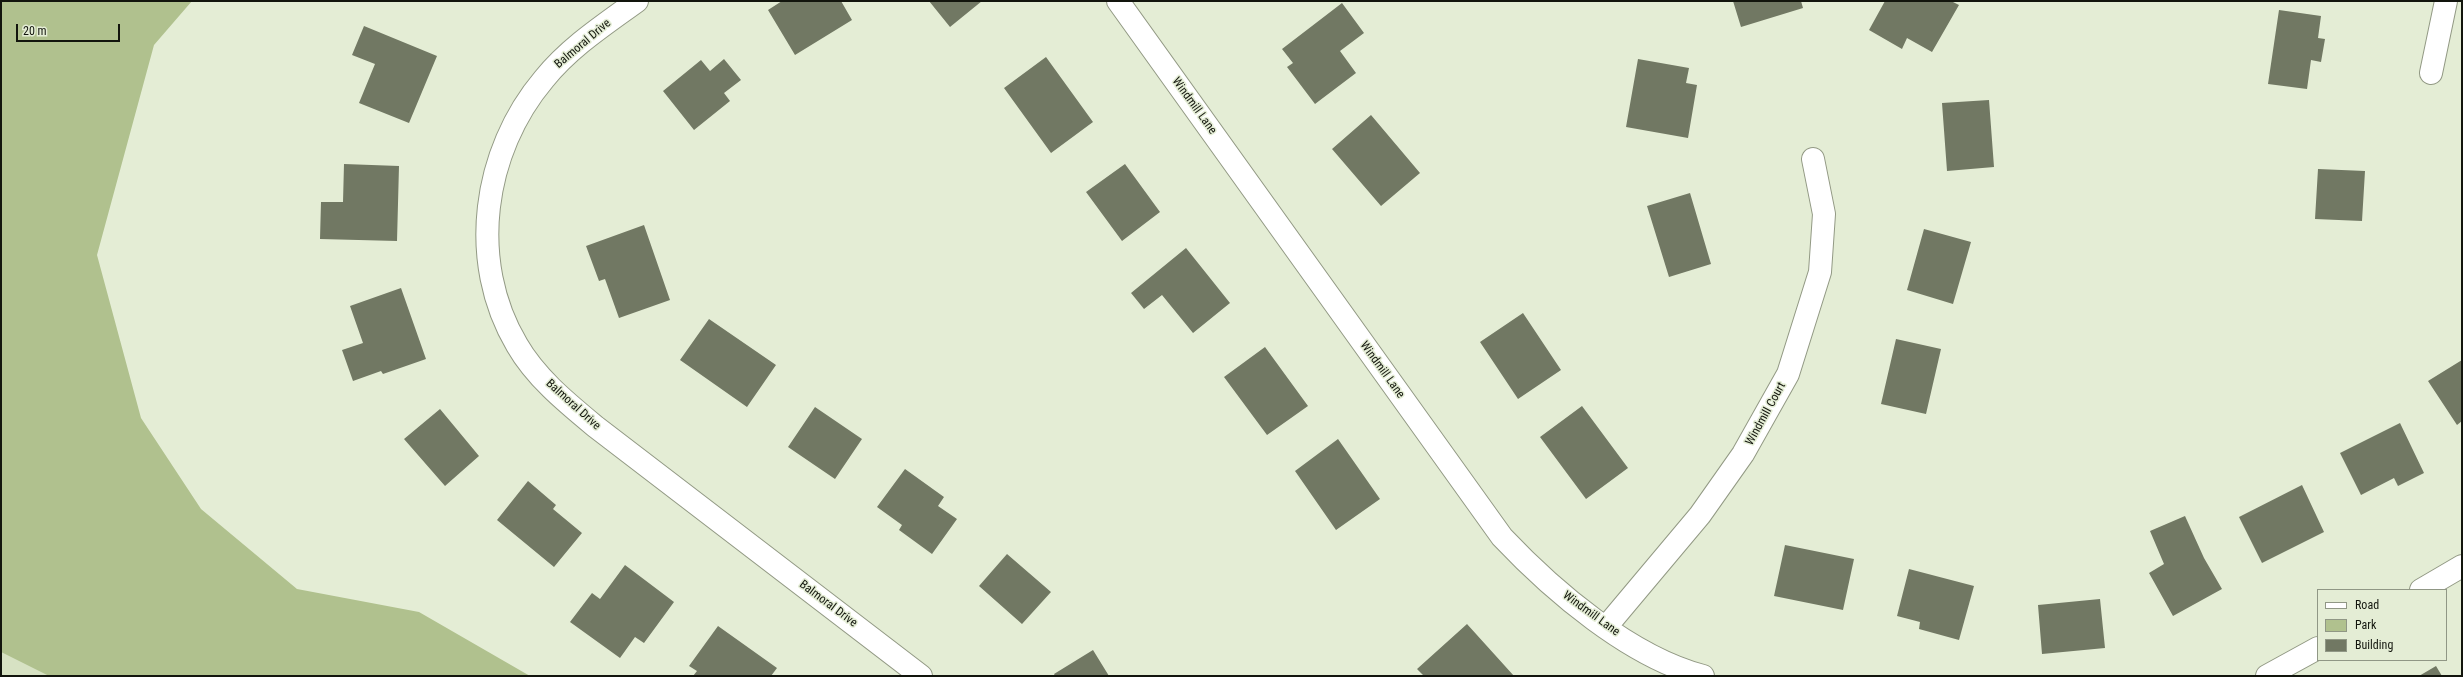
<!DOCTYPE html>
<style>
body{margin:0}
#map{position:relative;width:2463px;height:677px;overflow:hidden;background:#e4edd5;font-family:"Roboto Condensed",sans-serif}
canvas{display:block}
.frame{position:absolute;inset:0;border:2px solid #12150d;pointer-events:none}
.legend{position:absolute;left:2317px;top:589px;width:130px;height:72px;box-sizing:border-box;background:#e4edd5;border:1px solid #909785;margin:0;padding:5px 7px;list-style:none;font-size:12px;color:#12150d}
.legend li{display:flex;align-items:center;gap:8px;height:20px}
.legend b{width:20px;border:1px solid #909785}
.scale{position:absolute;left:16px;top:24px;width:104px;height:18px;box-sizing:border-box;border:2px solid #12150d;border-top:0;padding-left:5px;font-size:12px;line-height:14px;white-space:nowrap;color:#12150d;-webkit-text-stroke:3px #e4edd5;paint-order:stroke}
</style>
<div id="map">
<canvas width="2463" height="677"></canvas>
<div class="frame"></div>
<ul class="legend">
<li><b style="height:5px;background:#fff"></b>Road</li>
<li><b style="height:11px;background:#b0c18e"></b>Park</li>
<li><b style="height:11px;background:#717863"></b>Building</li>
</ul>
<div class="scale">20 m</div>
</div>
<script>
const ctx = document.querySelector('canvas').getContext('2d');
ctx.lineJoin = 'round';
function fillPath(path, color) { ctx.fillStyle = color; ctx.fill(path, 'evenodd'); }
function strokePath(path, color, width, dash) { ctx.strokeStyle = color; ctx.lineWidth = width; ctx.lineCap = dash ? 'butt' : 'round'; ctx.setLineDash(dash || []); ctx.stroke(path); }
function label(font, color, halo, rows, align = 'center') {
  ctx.font = font + ' "Roboto Condensed",sans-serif'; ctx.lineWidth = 3; ctx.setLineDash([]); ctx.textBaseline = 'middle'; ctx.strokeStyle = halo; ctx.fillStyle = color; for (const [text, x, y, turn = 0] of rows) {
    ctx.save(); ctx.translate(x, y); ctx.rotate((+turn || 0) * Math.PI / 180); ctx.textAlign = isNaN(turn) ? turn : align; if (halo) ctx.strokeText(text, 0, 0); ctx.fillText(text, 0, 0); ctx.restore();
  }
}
fillPath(new Path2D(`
 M1,652l48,24h-48z`), '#d7e2c3');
fillPath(new Path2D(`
 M1,1h191l-38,44 -57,210 44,163 60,91 96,80 122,23 111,64h-481l-48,-24z`), '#b0c18e');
fillPath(new Path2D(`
 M782,1h59l11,19 -57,35 -27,-45z
 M929,1h53l-32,26z
 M1733,1h68l2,7 -62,19z
 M1885,1h66l8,4 -27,47 -25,-14 -5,11 -33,-19z
 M1342,3l22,30 -24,18 16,22 -41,31 -28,-37 6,-4 -11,-14z
 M2279,10l42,6 -3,22 7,1 -4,23 -10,-2 -4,29 -39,-5z
 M364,26l73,30 -28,67 -50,-20 16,-39 -23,-9z
 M1046,57l47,65 -42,31 -47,-65z
 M724,59l17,21 -17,13 6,8 -36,29 -31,-39 38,-31 9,11z
 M1638,59l51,9 -3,15 11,2 -9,53 -62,-11z
 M1989,100l5,67 -47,4 -5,-68z
 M1371,115l49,58 -39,33 -49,-57z
 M344,164l55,2 -2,75 -77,-2 1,-37h22z
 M1125,164l35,48 -38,29 -36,-49z
 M2318,169l47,2 -3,50 -47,-2z
 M1690,193l21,71 -42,13 -22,-71z
 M644,225l26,75 -51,18 -14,-39 -6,2 -13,-35z
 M1924,229l47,13 -18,62 -46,-14z
 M1186,248l44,55 -37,30 -31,-38 -18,14 -13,-16z
 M401,288l25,71 -43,15 -2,-3 -28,10 -11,-31 21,-7 -13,-37z
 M1523,313l38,57 -43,29 -38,-57z
 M709,319l67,46 -29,42 -67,-47z
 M1896,339l45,10 -15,65 -45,-10z
 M1265,347l43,59 -41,29 -43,-58z
 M2462,360v61l-5,4 -29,-44z
 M1582,406l46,62 -42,31 -46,-62z
 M815,407l47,32 -27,40 -47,-32z
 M440,409l39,47 -34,30 -41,-47z
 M2400,423l24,50 -26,13 -4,-8 -33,17 -21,-42z
 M1338,439l42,60 -44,31 -41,-59z
 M905,469l39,28 -6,9 19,13 -25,35 -33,-24 3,-5 -25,-18z
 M528,481l28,24 -3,4 29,24 -28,34 -57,-47z
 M2302,485l22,47 -62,31 -23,-46z
 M2185,516l19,42 18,31 -49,27 -24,-43 15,-9 -14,-33z
 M1785,545l69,14 -11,51 -69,-14z
 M1007,554l44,38 -29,32 -43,-38z
 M625,565l49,37 -30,41 -9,-6 -15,21 -50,-36 22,-29 8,6z
 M1909,569l65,17 -15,54 -40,-11 1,-7 -23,-6z
 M2100,599l5,49 -63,6 -4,-49z
 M1467,624l47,52h-90l-7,-7z
 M718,626l59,42 -6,8h-78l4,-5 -8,-5z
 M1093,650l16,26h-54l-1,-2z
 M2436,666l6,10h-23z`), '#717863');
const minor = new Path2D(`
 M637,1c-33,24 -67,46 -93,78 -61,72 -77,182 -27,266 19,33 50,58 79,82l325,249
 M1118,1l384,536c51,54 128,120 201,139
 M2431,73l15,-72
 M2421,590l41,-24
 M1606,627l94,-112 43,-61 45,-80 32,-102 4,-58 -11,-55
 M2267,676l51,-28`);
strokePath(minor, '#929984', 24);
strokePath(minor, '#fff', 22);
label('12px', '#12150d', '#e4edd5', [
 ["Balmoral Drive",583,44,-40],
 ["Windmill Lane",1194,106,54],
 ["Windmill Lane",1382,370,54],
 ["Balmoral Drive",573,405,42],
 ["Windmill Court",1766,414,-61],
 ["Balmoral Drive",828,604,37],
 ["Windmill Lane",1591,614,36]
]);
</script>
